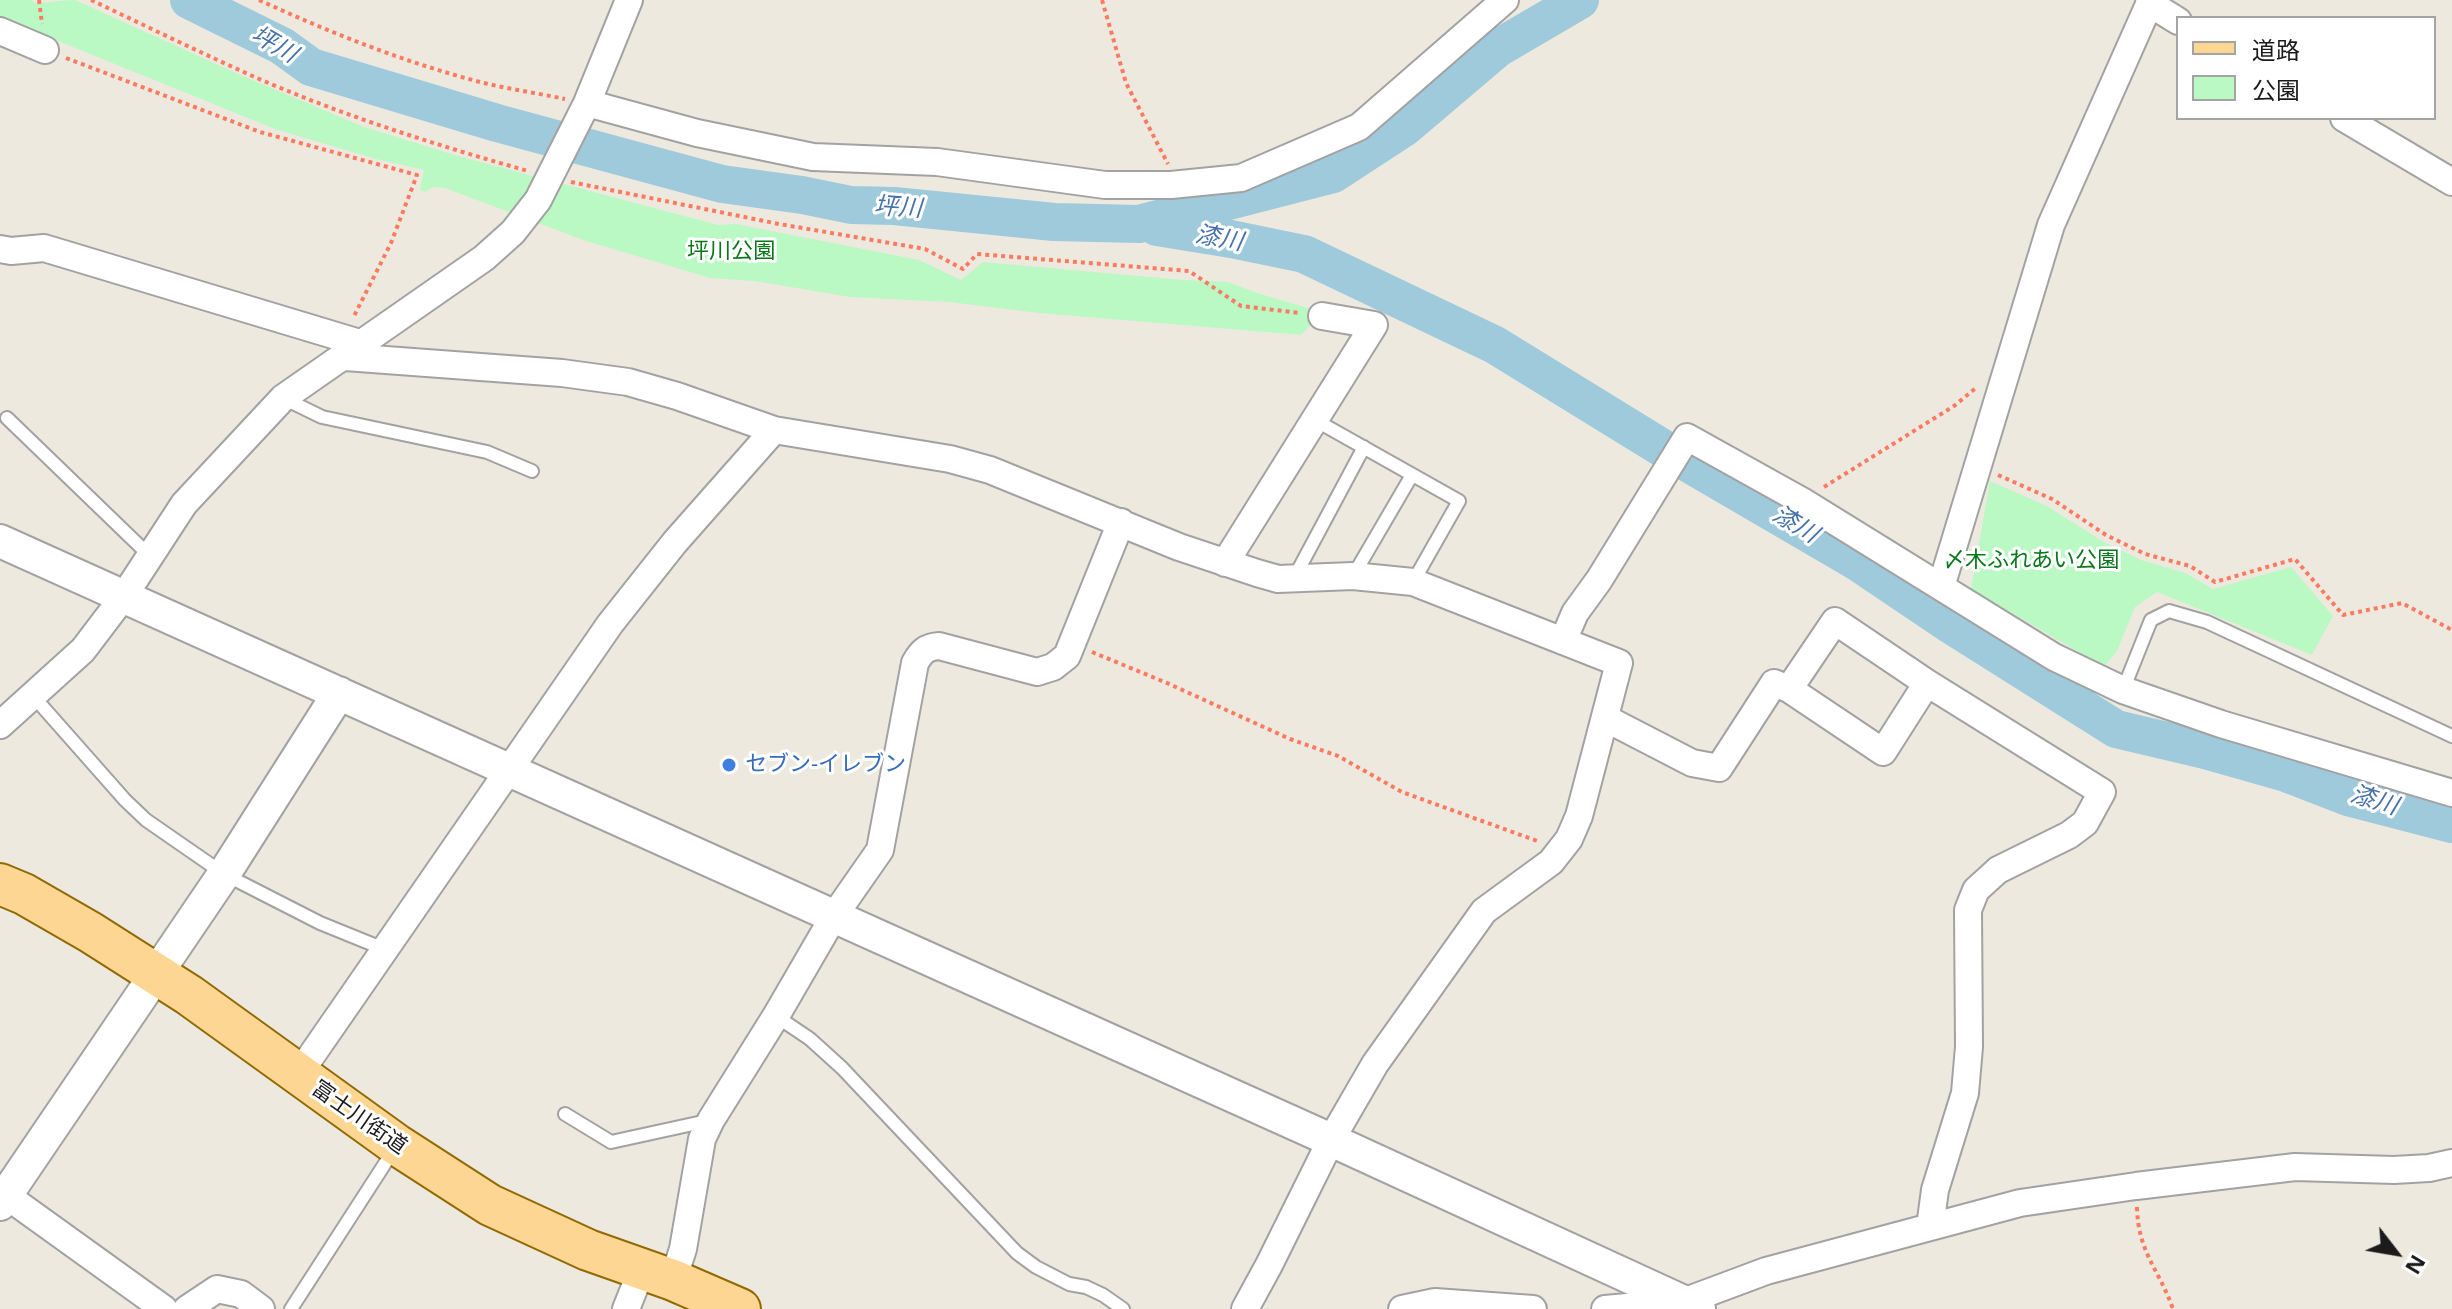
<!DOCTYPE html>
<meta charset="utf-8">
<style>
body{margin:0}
#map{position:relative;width:2452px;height:1309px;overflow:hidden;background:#ede9df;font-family:"Open Sans","Noto Sans JP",sans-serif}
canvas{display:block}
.legend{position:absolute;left:2176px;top:16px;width:260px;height:104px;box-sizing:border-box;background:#fff;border:2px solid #a4a4a4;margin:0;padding:10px 14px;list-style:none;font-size:24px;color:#1b1b1b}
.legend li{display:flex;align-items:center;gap:16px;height:40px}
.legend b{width:40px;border:2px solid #a4a4a4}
.north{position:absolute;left:2356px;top:1213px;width:80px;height:80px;-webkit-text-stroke:6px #fff;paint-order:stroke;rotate:121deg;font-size:22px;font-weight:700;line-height:32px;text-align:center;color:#1b1b1b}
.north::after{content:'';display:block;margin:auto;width:28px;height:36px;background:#1b1b1b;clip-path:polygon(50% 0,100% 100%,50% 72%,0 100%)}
</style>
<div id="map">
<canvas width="2452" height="1309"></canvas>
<ul class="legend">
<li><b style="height:10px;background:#fdd694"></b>道路</li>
<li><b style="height:22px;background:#baf9c3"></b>公園</li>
</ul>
<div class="north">N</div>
</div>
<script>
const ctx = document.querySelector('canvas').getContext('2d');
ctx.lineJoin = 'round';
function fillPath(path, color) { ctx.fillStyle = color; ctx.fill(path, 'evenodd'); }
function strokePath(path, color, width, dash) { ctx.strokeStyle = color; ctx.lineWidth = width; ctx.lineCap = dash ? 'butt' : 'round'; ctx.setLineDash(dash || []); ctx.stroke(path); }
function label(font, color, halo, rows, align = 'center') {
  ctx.font = font + ' "Open Sans","Noto Sans JP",sans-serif'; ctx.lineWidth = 6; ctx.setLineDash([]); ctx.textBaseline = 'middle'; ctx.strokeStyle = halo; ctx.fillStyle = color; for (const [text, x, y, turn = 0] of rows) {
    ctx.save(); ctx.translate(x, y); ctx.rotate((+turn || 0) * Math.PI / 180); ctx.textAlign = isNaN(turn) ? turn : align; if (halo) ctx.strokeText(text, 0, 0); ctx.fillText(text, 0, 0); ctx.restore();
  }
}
fillPath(new Path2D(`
 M0,0h32l2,3c14,0 27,-3 41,-3l161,73 128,54 94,29 260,69 18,-1 183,36 42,20 22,-18 200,18 45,2 29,11 54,16 2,13 -12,13 -262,-22 -90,-11 -99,-5 -95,-16 -45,-3 -124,-37 -141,-53 -12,-1 -8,5 -5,-3 4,-19 -48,-11 -101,-30 -239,-97 -9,2 -27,-13z
 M1990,481l57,25 55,35 39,19 44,13 28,16 78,-22 42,49 -21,39 -155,-63 -22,15 -18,44 -13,16 -133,-78z`), '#baf9c3');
strokePath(new Path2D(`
 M189,0l93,46 29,21 186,56 225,61 80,11 49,10 43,1 160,16 85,2 194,-50 72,-47 93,-79 82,-48
 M1157,227l74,12 73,15 191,91 169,104 192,112 95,64 165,104 89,21 81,23 62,24 104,27`), '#9ecadc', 38);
const service = new Path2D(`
 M283,398l39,19 165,35 45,19
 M7,418l143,138
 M1315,420l144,81 -46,81
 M1353,576l59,-101
 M1294,578l70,-131
 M2123,690l28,-70 18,-9 38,11 245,114
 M34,697l91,103 21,20 78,54 96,49 64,26
 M776,1016l34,23 32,29 175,185 19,14 33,17 17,3 17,8 20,14
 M565,1114l46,28 96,-21
 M291,1309l104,-161`);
const minor = new Path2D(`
 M2149,3l29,18
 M0,31l45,19
 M587,103l110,30 116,24 124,5 168,23h66l70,-7 118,-51 146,-127
 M2344,118l108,64
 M0,249l11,2 33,-3 319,96
 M345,357l217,16 66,9 49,14 97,34 176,29 40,11 189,77 78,26 21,6 75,-3 60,6 206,81 -40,153 -10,23 -18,23 -67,49 -109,153 -44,76 -62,125 -24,44
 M1225,563l149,-238 -52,-9
 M1941,587l110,-362 100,-225
 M1563,641l12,-28 24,-33 88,-143 115,64 252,156 69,33 98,34 231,69
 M1789,689l94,63 44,-69 175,109 -17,31 -16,12 -71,35 -22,20 -8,20 1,137 -4,46 -30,97 -5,37
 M1605,718l87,45 27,5 55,-85 15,6 46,-68 92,62
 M0,725l83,-75 41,-54 60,-92 99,-106 201,-140 29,-26 25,-32 49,-97 42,-103
 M298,1075l312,-451 65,-82 99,-112
 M0,1191l164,118
 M673,1280l10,-31 19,-110 9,-19 65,-104 58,-100 46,-66 35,-187c6,-11 11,-16 24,-17l98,26 16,-5 14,-11 54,-134
 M187,1309l30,-20 24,5 20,15
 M626,1309l16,-40
 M1402,1309l33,-7 98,7
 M1605,1309l78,-7 83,-31 254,-68 116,-17 159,-19 99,3 35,-2 23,-5`);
const tertiary = new Path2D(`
 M0,541l1331,599 368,169
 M0,1204l224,-330 115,-181`);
const primary = new Path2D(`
 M0,884l24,10 66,38 99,63 208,150 93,60 98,45 85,30 67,29`);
strokePath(service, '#a2a2a2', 16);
strokePath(minor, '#a2a2a2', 30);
strokePath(tertiary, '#a2a2a2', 36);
strokePath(primary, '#916a00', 44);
strokePath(new Path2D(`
 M39,0l3,24
 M91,0c55,26 110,53 166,78 87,38 179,67 271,93
 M259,0c72,33 145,62 221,82 28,7 57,11 85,17
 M1102,0l24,83 42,81
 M66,58l194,74 157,43 -26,68 -38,75
 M571,182l208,42 146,25 38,20 14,-15 212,17 52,35 59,7
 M1998,475l54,24 54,36 39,19 45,12 25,16 80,-23 48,56 59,-12 50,27
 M1824,487l130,-81 23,-19
 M1092,652l75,31 123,56 48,17 64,36 138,50
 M2137,1207c1,46 22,62 36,102`), '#fb7b62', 4, [4, 4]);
strokePath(service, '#fff', 12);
strokePath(minor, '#fff', 26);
strokePath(tertiary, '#fff', 32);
strokePath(primary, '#fdd694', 40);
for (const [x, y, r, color] of [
 [729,765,8,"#3f7fe0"]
]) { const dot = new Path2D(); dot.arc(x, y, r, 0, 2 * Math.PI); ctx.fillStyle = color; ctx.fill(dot); strokePath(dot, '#fff', 3); }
label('22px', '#0a771a', '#fff', [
 ["坪川公園",731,252],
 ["〆木ふれあい公園",2031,561]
]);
label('22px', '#366cbe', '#fff', [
 ["セブン-イレブン",745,765]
], 'left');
label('22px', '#1b1b1b', '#fff', [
 ["富士川街道",359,1118,35]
]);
label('italic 24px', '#4772aa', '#fff', [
 ["坪川",274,45,30],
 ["坪川",898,208,4],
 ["漆川",1219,239,10],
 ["漆川",1795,525,31],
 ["漆川",2374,801,17]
]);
</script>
